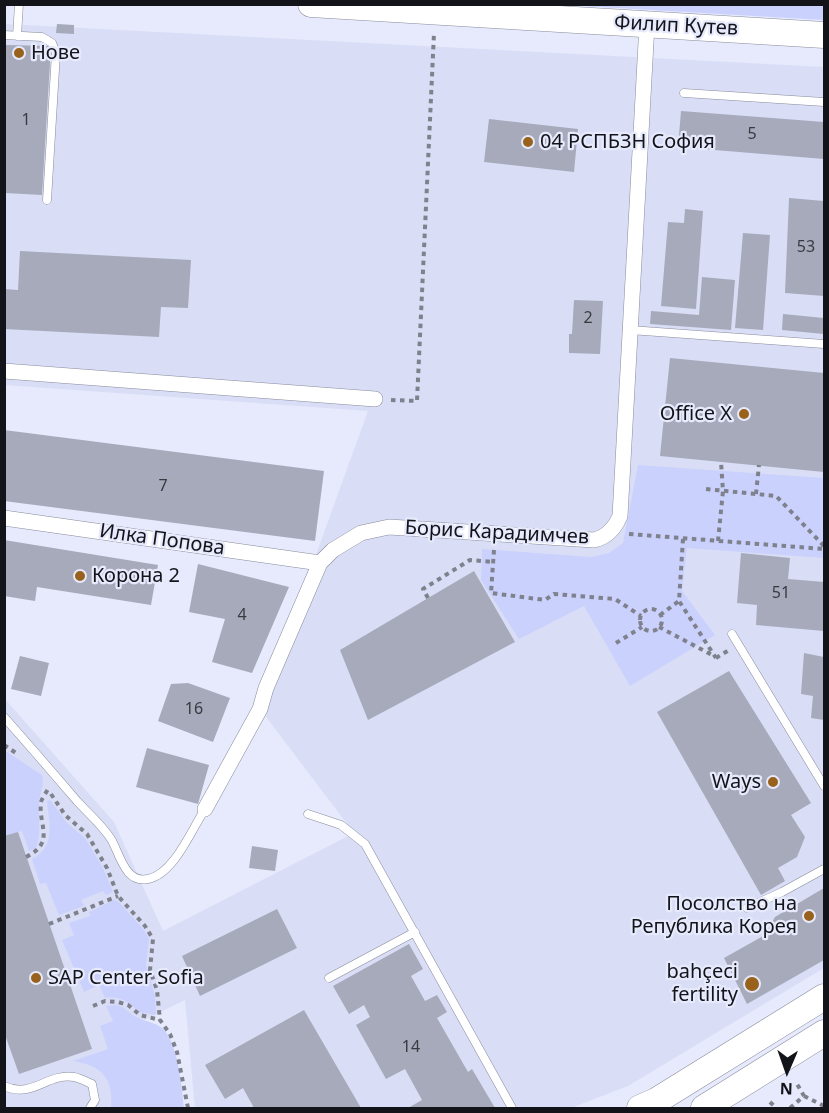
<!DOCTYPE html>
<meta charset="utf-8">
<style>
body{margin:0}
#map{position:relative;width:829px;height:1113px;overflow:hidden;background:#e6eafc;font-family:"Noto Sans",sans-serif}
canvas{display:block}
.frame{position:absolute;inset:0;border:6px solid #13141a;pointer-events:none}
.north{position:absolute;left:757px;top:1041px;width:60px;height:60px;-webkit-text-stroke:4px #e6eafc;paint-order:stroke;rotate:182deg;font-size:16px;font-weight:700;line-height:24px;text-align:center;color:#13141a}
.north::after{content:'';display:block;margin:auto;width:21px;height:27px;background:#13141a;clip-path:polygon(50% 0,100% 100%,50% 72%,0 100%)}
</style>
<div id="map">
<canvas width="829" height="1113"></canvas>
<div class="frame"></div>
<div class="north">N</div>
</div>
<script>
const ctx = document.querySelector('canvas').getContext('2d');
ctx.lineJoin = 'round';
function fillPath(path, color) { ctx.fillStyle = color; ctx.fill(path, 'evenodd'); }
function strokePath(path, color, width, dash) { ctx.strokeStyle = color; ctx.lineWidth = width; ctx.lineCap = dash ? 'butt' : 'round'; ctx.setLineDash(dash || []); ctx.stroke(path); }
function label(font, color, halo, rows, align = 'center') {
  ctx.font = font + ' "Noto Sans",sans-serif'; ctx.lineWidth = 4.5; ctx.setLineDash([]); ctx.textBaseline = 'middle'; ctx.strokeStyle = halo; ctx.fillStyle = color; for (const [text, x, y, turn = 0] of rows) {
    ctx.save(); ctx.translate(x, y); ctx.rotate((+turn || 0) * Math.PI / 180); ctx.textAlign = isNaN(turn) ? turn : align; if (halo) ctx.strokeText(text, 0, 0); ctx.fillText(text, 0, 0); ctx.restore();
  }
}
fillPath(new Path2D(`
 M5,24l819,43v901l-196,118 -57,22h-376l-10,-108 -59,29 -15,57v22h-106l-1,-410 110,124 49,109 191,-98 -94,-124 108,-298 -363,-26z`), '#d9def6');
fillPath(new Path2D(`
 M566,5h258v15z
 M638,465l186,13v80l-137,-10 -5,43 33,44 -85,51 -46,-80 -65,33 -38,-59 1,-31 109,8 18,-4 14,-10z
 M4,750l38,25c3,11 -3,18 -3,29 -1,16 3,29 -3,44l-7,3 -7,-20 -17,5z
 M50,800l17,23 18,15 18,30 10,24 -7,3 -3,-4 -22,9 3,6 -25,9 -13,-32 -6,1 -8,-25c24,-12 17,-35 15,-58z
 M114,900l4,1 26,29 5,9 -3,26 9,31 1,19 -18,-3c-9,-11 -19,-16 -33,-14l-6,-13 -15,7 -22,-52 12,-5 -5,-12 21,-7 -1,-4z
 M117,1005c10,3 11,8 19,12 10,5 23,6 29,14 13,16 17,57 19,77h-73c2,-30 -8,-42 -38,-47l35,-12 -8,-23 13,-5 -7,-15z`), '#cad1fd');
fillPath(new Path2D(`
 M57,24l17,1v9l-18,-1z
 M5,45l46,1 -9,149 -37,-2z
 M681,111l143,11v37l-146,-12z
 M489,119l89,10 -4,43 -90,-10z
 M789,198l35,3v95l-39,-3z
 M685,209l18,2 -7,98 -35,-3 7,-84 16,1z
 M743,233l27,2 -7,95 -28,-2z
 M20,251l171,9 -3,48 -27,-1 -2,30 -155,-8v-40l14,1z
 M702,277l33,3 -4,50 -81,-6 1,-13 48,4z
 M574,300l29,1 -3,53 -31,-1v-19h3z
 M783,314l41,4v16l-42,-4z
 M670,358l154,15v99l-164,-16z
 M4,430l320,41 -9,70 -311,-40z
 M4,540l154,25 -7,40 -114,-18 -2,14 -31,-5z
 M741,553l49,5 -2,21 36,3v49l-68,-6 1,-20 -20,-2z
 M198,564l91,23 -37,86 -40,-11 13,-43 -36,-7z
 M474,571l41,71 -147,78 -28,-70z
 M804,653l20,4v63l-13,-2 2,-22 -12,-2z
 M20,656l29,7 -8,33 -30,-7z
 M729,671l82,132 -20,12 14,22 -8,20 -19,11 7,13 -24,14 -104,-183z
 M188,683l42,15 -17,44 -55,-21 13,-37z
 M147,748l62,17 -11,39 -62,-17z
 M18,832l74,217 -73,25 -15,-42v-196z
 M252,846l26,4 -3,21 -26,-3z
 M824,888v72l-77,44 -23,-46 41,-23 10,-18z
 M277,909l20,39 -97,48 -18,-40z
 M409,944l14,25 -12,7 14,25 12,-6 10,17 -10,6 31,54 4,-3 23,39h-87l14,-8 -17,-31 -19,10 -30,-54 14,-8 -6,-12 -15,9 -16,-28z
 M304,1010l57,98h-107l-11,-20 -18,11 -20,-34z`), '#a7aabb');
const service = new Path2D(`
 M4,35l38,2 10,6 4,10 -9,147
 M17,36l2,-32
 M684,93l140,9
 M630,330l194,14
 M732,634l92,152
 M4,717c25,28 49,56 73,84 11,12 25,24 34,38 9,15 14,45 37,40 26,-5 44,-50 57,-70
 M308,814l33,11 24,19 147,264
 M747,908l35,-16 42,-23
 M329,978l86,-46
 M4,1086c28,13 43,-13 70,-9 6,1 13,5 18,7l3,16 -5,8`);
const minor = new Path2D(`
 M4,371l371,28
 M4,518l316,45
 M205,809l55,-100 6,-21 54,-125 13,-13 28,-17 28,-6 205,13c13,-3 21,-12 26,-24l27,-492`);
const primary = new Path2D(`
 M311,4l513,31
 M640,1108l16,-7 168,-104
 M704,1108l120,-75`);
strokePath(service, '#888b9b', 9);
strokePath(minor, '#888b9b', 16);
strokePath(primary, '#888b9b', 27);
strokePath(new Path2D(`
 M391,400l26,1 17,-368
 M706,489l70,7 48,50
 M756,494l3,-29
 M629,534l195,15
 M683,539l-4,62 37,57
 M718,541l5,-50 -2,-29
 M494,550l-3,43 54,7 9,-6 61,5 26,17
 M428,598l-5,-9 47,-29 23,2
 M640 620a11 11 0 1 1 22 0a11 11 0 1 1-22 0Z
 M660,615l19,-14
 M659,627l57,30
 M616,643l26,-16
 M716,658l13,-8
 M4,745l12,8
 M51,794l14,21 22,19 20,34 11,28 27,30 8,13 -3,31 7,20 3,30 10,14 7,18 11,56
 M26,857c30,-15 12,-31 15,-55 1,-4 5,-9 7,-13
 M49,924l69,-28
 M93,1006l12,-5 13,1 10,3 12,10 20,5
 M804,1096l20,10
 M770,1102l6,6
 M790,1108l14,-12 -7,-12`), '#7f818d', 4, [4.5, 4.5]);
strokePath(service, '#fff', 8);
strokePath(minor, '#fff', 15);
strokePath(primary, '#fff', 26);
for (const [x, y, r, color] of [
 [19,53,6,"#99621c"],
 [528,142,6,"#99621c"],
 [744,414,6,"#99621c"],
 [80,576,6,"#99621c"],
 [773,782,6,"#99621c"],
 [809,916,6,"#99621c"],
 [36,978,6,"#99621c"],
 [752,984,8,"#99621c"]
]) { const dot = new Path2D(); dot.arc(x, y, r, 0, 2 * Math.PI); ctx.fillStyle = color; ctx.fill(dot); strokePath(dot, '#e6eafc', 2); }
label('16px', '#383a42', null, [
 ["1",26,120],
 ["5",752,134],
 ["53",806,247],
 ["2",588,318],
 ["7",163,486],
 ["51",781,593],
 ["4",242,615],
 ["16",194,709],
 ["14",411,1047]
]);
label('20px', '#13141a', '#e6eafc', [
 ["Филип Кутев",676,26,3],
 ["Борис Карадимчев",497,533,3],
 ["Илка Попова",162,540,8]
]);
label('20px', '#13141a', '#e6eafc', [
 ["Нове",31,53],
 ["04 РСПБЗН София",540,142],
 ["Office X",732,414,"right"],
 ["Корона 2",92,576],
 ["Ways",761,782,"right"],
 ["Посолство на",797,904,"right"],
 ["Република Корея",797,927,"right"],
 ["bahçeci",738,972,"right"],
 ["fertility",738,995,"right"],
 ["SAP Center Sofia",48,978]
], 'left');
</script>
